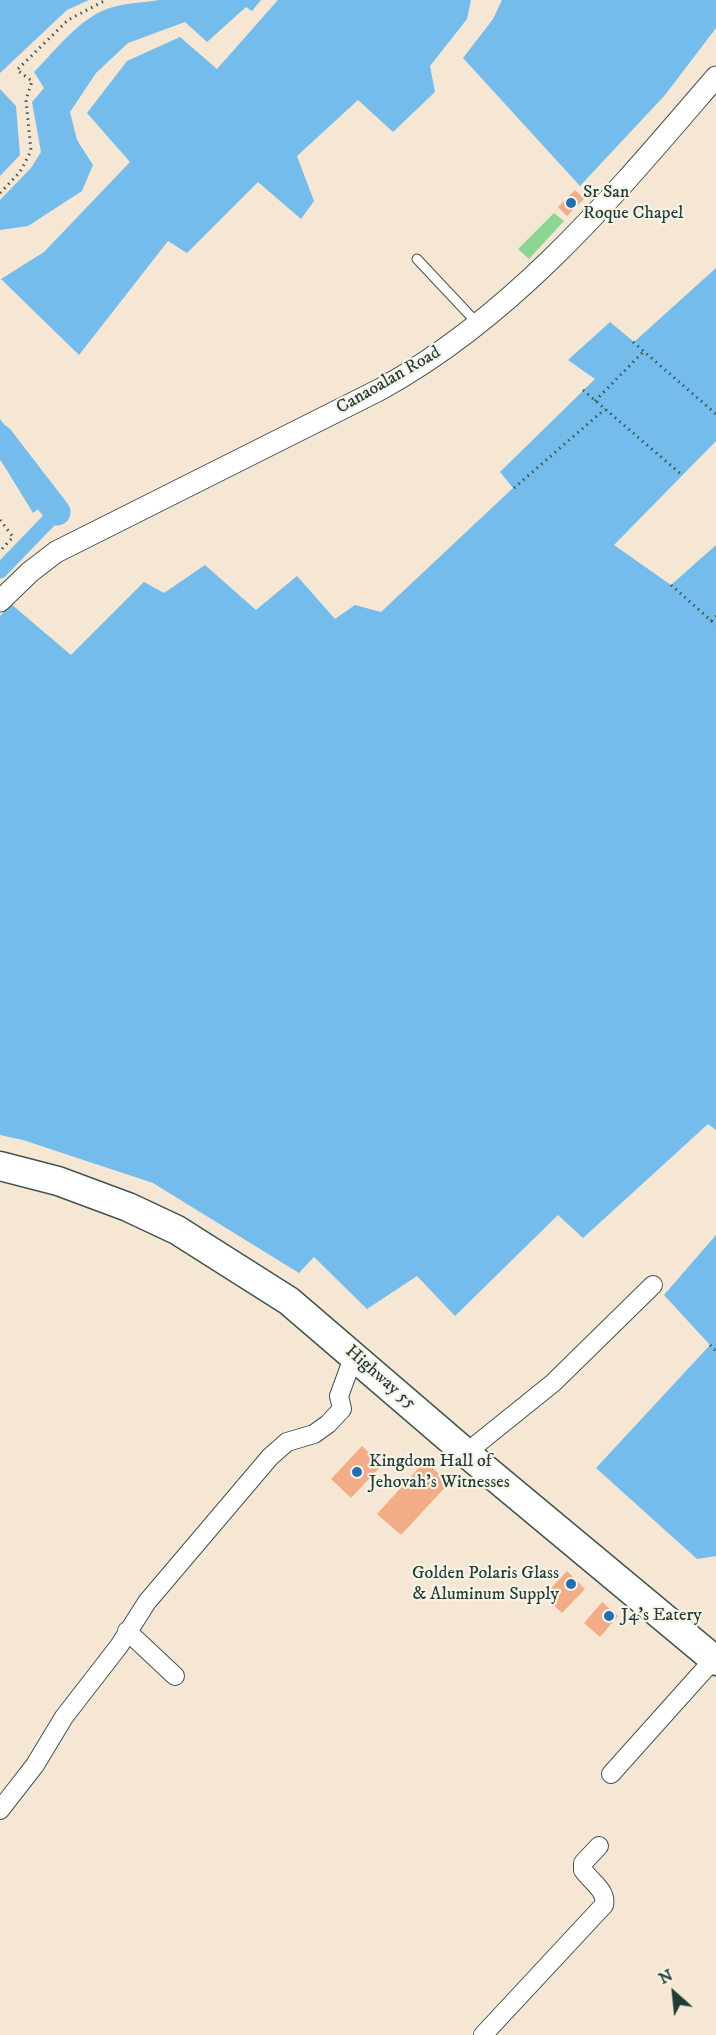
<!DOCTYPE html>
<style>
body{margin:0}
#map{position:relative;width:716px;height:2035px;overflow:hidden;background:#f5e7d3;font-family:"IM FELL DW Pica",serif}
canvas{display:block}
.north{position:absolute;left:644px;top:1963px;width:60px;height:60px;-webkit-text-stroke:4px #f7f3e8;paint-order:stroke;rotate:333deg;font-size:16px;font-weight:700;line-height:24px;text-align:center;color:#1f3d34}
.north::after{content:'';display:block;margin:auto;width:21px;height:27px;background:#1f3d34;clip-path:polygon(50% 0,100% 100%,50% 72%,0 100%)}
</style>
<div id="map">
<canvas width="716" height="2035"></canvas>
<div class="north">N</div>
</div>
<script>
const ctx = document.querySelector('canvas').getContext('2d');
ctx.lineJoin = 'round';
function fillPath(path, color) { ctx.fillStyle = color; ctx.fill(path, 'evenodd'); }
function strokePath(path, color, width, dash) { ctx.strokeStyle = color; ctx.lineWidth = width; ctx.lineCap = dash ? 'butt' : 'round'; ctx.setLineDash(dash || []); ctx.stroke(path); }
function label(font, color, halo, rows, align = 'center') {
  ctx.font = font + ' "IM FELL DW Pica",serif'; ctx.lineWidth = 4.5; ctx.setLineDash([]); ctx.textBaseline = 'middle'; ctx.strokeStyle = halo; ctx.fillStyle = color; for (const [text, x, y, turn = 0] of rows) {
    ctx.save(); ctx.translate(x, y); ctx.rotate((+turn || 0) * Math.PI / 180); ctx.textAlign = isNaN(turn) ? turn : align; if (halo) ctx.strokeText(text, 0, 0); ctx.fillText(text, 0, 0); ctx.restore();
  }
}
fillPath(new Path2D(`
 M554,213l10,8 -35,38 -11,-10z`), '#8cd692');
fillPath(new Path2D(`
 M0,0h89l-22,10 -67,63z
 M160,0h101l-9,11 -6,-4 -39,35 -22,-20 -57,21 -32,30 -26,39 7,28 16,25 -11,26 -54,35 -28,4v-30l31,-32 10,-16 -9,-50 12,-14 -10,-16c20,-20 40,-47 66,-60 17,-9 41,-9 60,-12z
 M278,0h193l-4,19 -37,47 5,26 -42,40 -35,-32 -61,56 17,45 -13,18 -43,-37 -71,71 -19,-12 -89,114 -78,-76 43,-27 86,-90 -43,-49 40,-52 53,-24 37,32z
 M502,0h214v28l-51,67 -85,91 -117,-128 30,-39z
 M0,89l16,17 4,49 -20,21z
 M716,268v173l-102,104 57,40 45,-40v585l-8,-6 -125,114 -25,-23 -103,101 -38,-40 -50,33 -53,-52 -15,16 -146,-90 -130,-43 -23,-5v-519l11,-12 60,51 73,-73 20,11 41,-28 51,45 41,-34 38,43 20,-14 26,7 132,-124 -13,-16 95,-93 -27,-19 42,-38 24,20z
 M0,419l59,74 -26,20 -33,-54z
 M716,1235v321l-19,3 -101,-91 114,-123 -46,-50z`), '#74bcec');
strokePath(new Path2D(`
 M0,571l57,-59`), '#74bcec', 15);
strokePath(new Path2D(`
 M0,438l57,74`), '#74bcec', 27);
fillPath(new Path2D(`
 M575,190l9,9 -17,17 -9,-9z
 M362,1446l20,19 -31,33 -20,-19z
 M425,1461l24,22 -48,52 -24,-21z
 M567,1571l18,18 -23,24 -18,-17z
 M602,1602l16,14 -18,21 -16,-14z`), '#f2ad87');
const service = new Path2D(`
 M417,259l61,65`);
const minor = new Path2D(`
 M466,1453l87,-70 100,-98
 M127,1631l48,45
 M611,1774l103,-115
 M0,1810l35,-45 29,-48 55,-71 28,-44 123,-145 17,-15 27,-8 14,-10 14,-15 -3,-13 15,-41
 M483,2035l121,-130c3,-15 -13,-23 -21,-35v-7l16,-17`);
const tertiary = new Path2D(`
 M0,601l30,-29 26,-20 325,-163c136,-75 235,-196 335,-312`);
const trunk = new Path2D(`
 M0,1166l58,15 70,26 49,23 112,71 177,152 250,208`);
strokePath(service, '#3f564c', 11);
strokePath(minor, '#3f564c', 20);
strokePath(tertiary, '#3f564c', 23);
strokePath(trunk, '#3f564c', 31);
strokePath(new Path2D(`
 M0,193l20,-21 11,-21 -5,-51 6,-19 -15,-11 51,-50 38,-20
 M633,342l83,72
 M583,390l99,85
 M595,401l49,-50
 M514,488l91,-79
 M0,520l13,17 -13,14
 M671,585l45,40
 M711,621l5,-5
 M710,1345l6,6`), '#3f564c', 3, [1.5, 4.5]);
strokePath(service, '#fff', 9);
strokePath(minor, '#fff', 18);
strokePath(tertiary, '#fff', 21);
strokePath(trunk, '#fff', 28);
for (const [x, y, r, color] of [
 [571,203,6,"#1f6fb2"],
 [357,1472,6,"#1f6fb2"],
 [571,1584,6,"#1f6fb2"],
 [609,1616,6,"#1f6fb2"]
]) { const dot = new Path2D(); dot.arc(x, y, r, 0, 2 * Math.PI); ctx.fillStyle = color; ctx.fill(dot); strokePath(dot, '#f7f3e8', 2); }
label('18px', '#1f3d34', '#f7f3e8', [
 ["Sr San",583,193],
 ["Roque Chapel",583,214],
 ["Kingdom Hall of",369,1462],
 ["Jehovah's Witnesses",369,1483],
 ["Golden Polaris Glass",559,1574,"right"],
 ["& Aluminum Supply",559,1595,"right"],
 ["J4's Eatery",621,1616]
], 'left');
label('18px', '#1f3d34', '#f7f3e8', [
 ["Canaoalan Road",389,381,-30],
 ["Highway 55",380,1378,41]
]);
</script>
